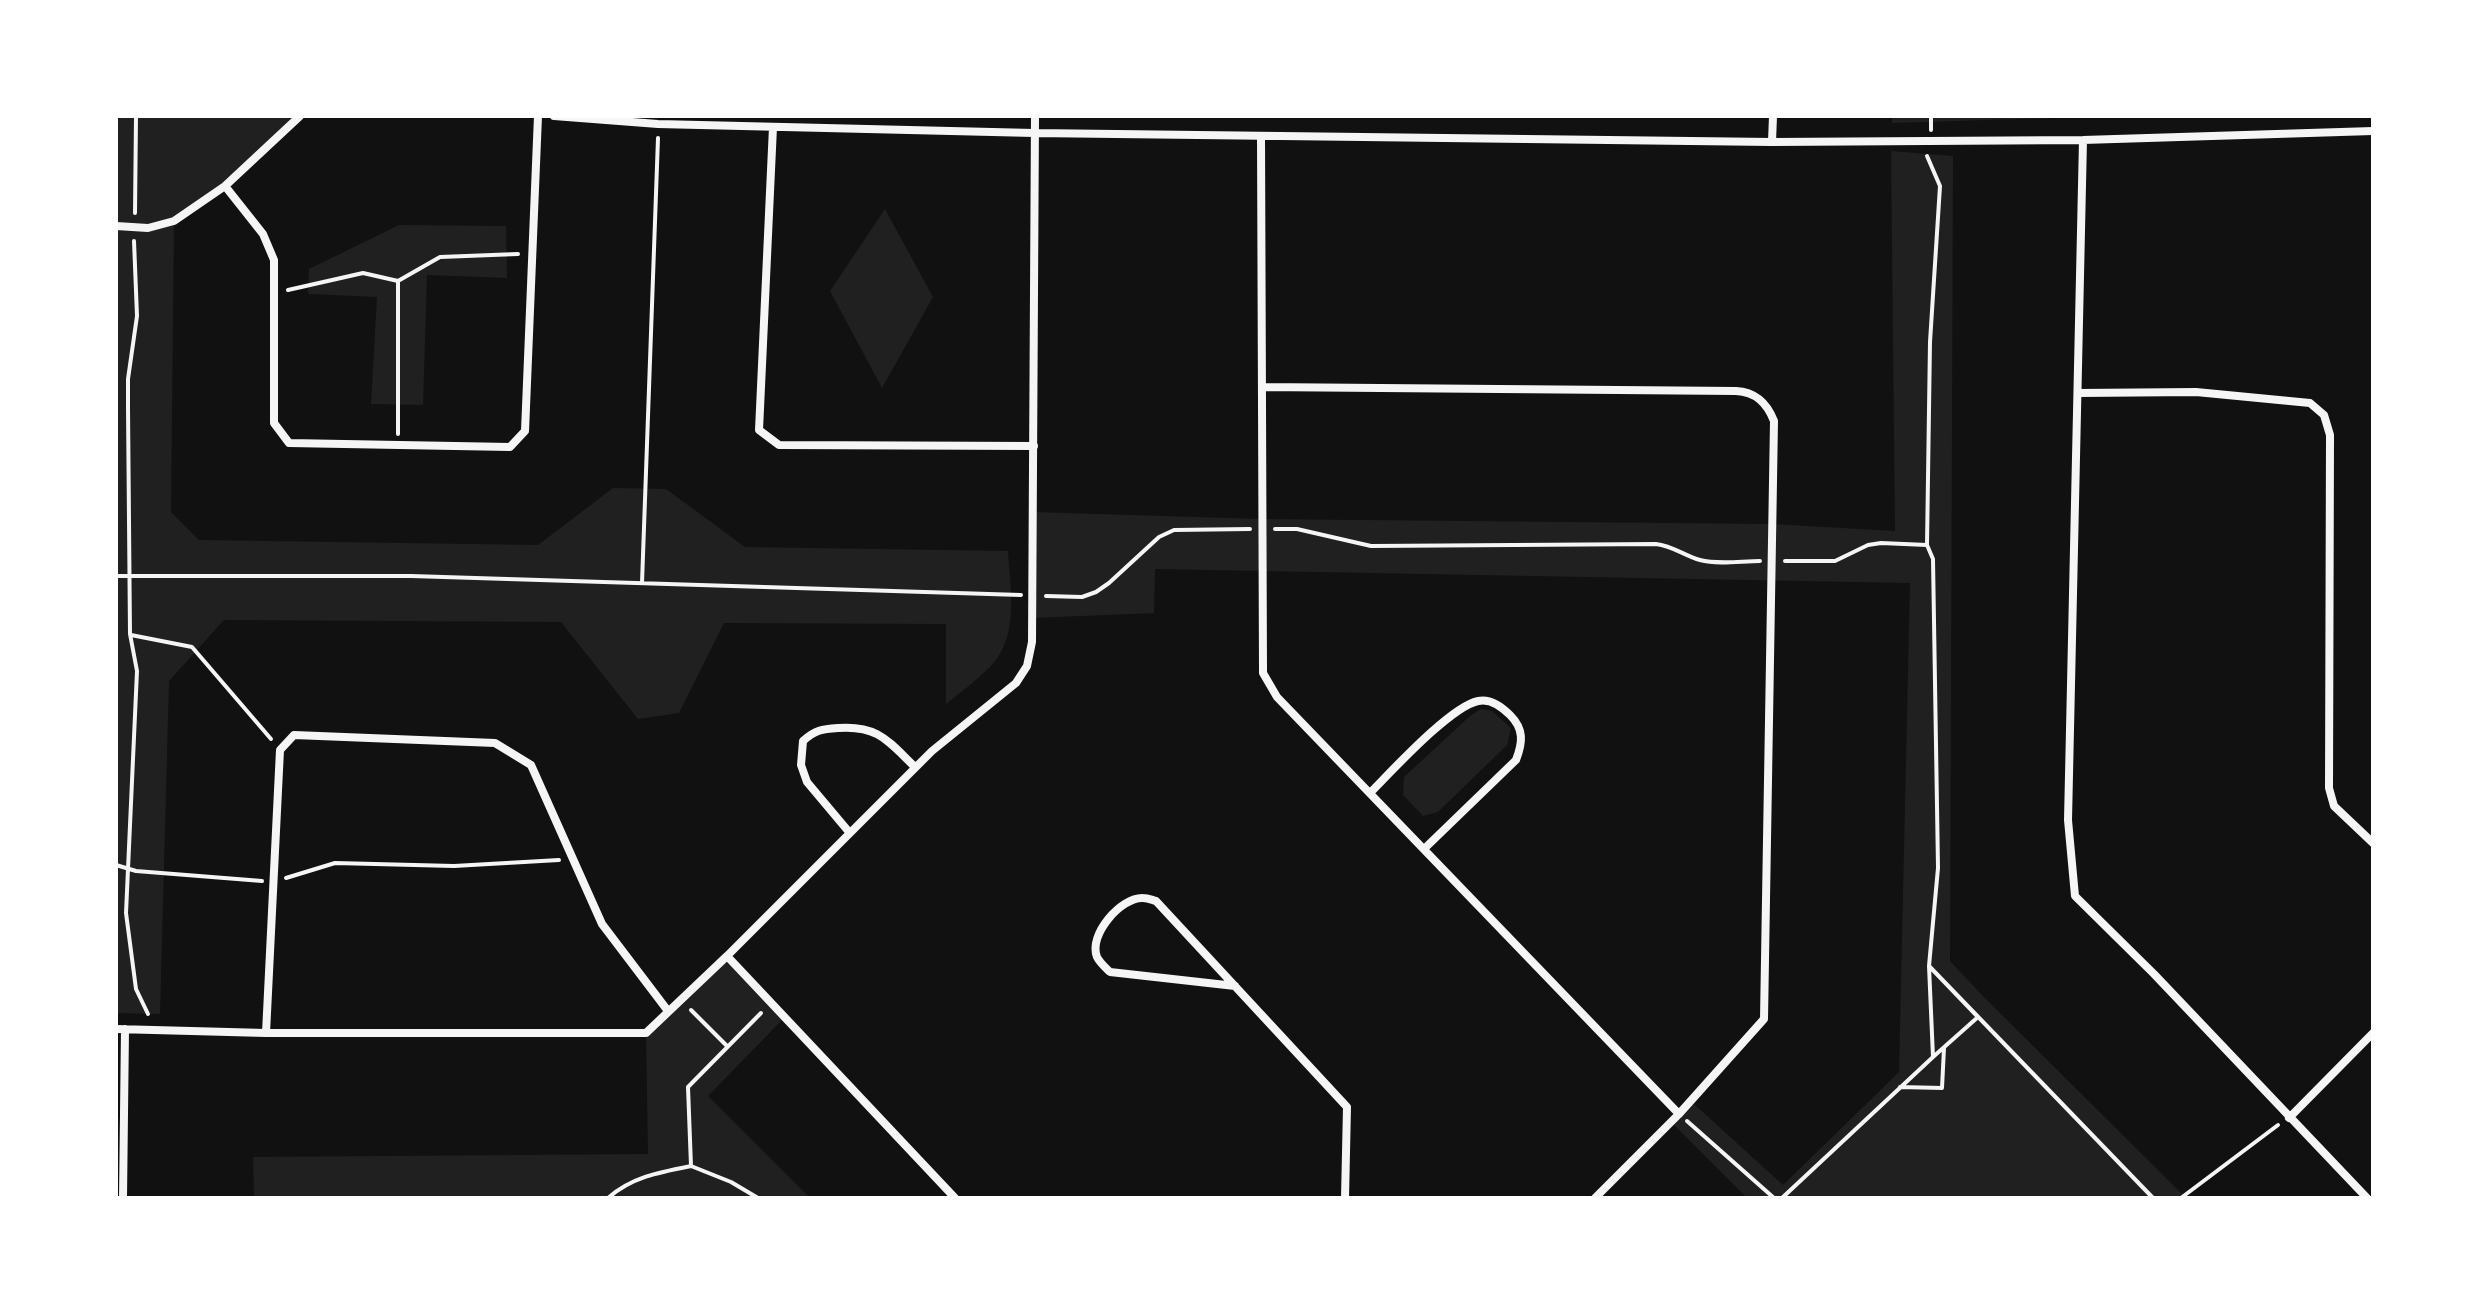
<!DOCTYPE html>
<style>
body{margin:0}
#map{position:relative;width:2489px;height:1314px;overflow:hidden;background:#111;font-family:Inter,sans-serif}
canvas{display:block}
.frame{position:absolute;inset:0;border:118px solid #fff;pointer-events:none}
</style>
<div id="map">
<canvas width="2489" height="1314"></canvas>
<div class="frame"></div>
</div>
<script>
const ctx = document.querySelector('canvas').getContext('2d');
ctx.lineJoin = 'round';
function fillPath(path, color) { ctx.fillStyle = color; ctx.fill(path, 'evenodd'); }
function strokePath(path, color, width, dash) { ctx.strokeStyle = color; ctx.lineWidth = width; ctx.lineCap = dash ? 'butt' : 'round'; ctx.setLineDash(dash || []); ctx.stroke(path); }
fillPath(new Path2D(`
 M116,116h184l-75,70 -51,36 -3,290 28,28 339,5 75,-57 53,1 79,58 263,4c2,39 12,85 -18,116 -13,13 -29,25 -44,37v-80l-222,-1 -45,90 -41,6 -77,-97 -337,-2 -55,61 -9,333 -44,-1 2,-785 -2,-2z
 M1892,116h222l-222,7z
 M1891,151l62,5 -3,805 32,34 204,203h-439l-73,-73 20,-21 89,81 116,-113 11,-489 -755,-14 -1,44 -121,5v-106l229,7 510,5 123,7z
 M885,209l48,88 -51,91 -52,-97z
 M399,225l107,1 1,52 -80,-3 -4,130 -52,-1 6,-107 -69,-3 1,-25z
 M1481,709l11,2 19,17 -4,17 -69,67 -15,4 -20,-21 1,-18 66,-61z
 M727,956l58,61 -77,79 102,102h-556l-1,-41 395,-3 -2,-121z`), '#202020');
strokePath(new Path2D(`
 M1931,130v-14
 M135,213l1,-97
 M134,241l3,75 -9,63v29l2,226 7,37 -11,242 10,76 12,25
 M288,290l75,-17 35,8
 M398,434v-153l42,-24 78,-3
 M1275,529h22l74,17 285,-2c17,2 29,12 44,16 19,5 41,1 60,1
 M1785,561h50l33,-16 13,-2 46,2
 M116,576h295l610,19
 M642,583l16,-445
 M1046,596l36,1 14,-5 13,-9 50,-46 15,-7 76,-1
 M131,635l61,12 79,92
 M116,865l20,6 126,10
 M286,878l49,-15 119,3 105,-6
 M691,1010l36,36
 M1933,1057l45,-40 -49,-51 224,232
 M1900,1087l42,1 2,-40
 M1687,1121l87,77
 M691,1166l40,16 27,16
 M608,1198c24,-21 52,-26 83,-32l-3,-79 73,-74
 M1782,1198l151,-141 -4,-91 9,-98 -5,-309 -6,-14 3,-203 10,-156 -13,-30
 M2181,1198l97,-73`), '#f5f5f5', 4);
strokePath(new Path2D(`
 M554,116l104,8 376,9 738,9 311,-2 290,-9
 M773,127l-14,303 20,15 255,1
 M1261,136l2,537 14,24 402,417
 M2083,140l-15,680 7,76 79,78 213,224
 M1772,142l1,-26
 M225,186l38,48 11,26v163l15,20 221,4 15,-16 13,-315
 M116,226l32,2 26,-7 51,-35 75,-70
 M1262,387l474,4c20,1 31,12 38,30l-10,598 -85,95 -84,84
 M2078,393l118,-1 114,11 14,12 6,20 -1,353 5,18 39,37
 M1370,793c22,-22 80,-86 108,-92 12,-3 23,5 32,14 14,14 13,27 6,45l-92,89
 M849,832l-42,-50 -6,-17 2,-24c12,-11 19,-12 35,-13 40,-3 50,13 77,39
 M727,956l228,242
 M1235,986l-125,-14c-5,-5 -10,-9 -13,-15 -9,-22 24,-60 46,-59 5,0 9,2 13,3l191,206 -2,91
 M116,1029l150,4h380l81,-77 205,-205 84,-68 11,-17 5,-24 3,-526
 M266,1033l14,-283 14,-15 201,8 36,22 71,159 66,87
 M2289,1118l84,-85
 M123,1198l2,-169`), '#f5f5f5', 8);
</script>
